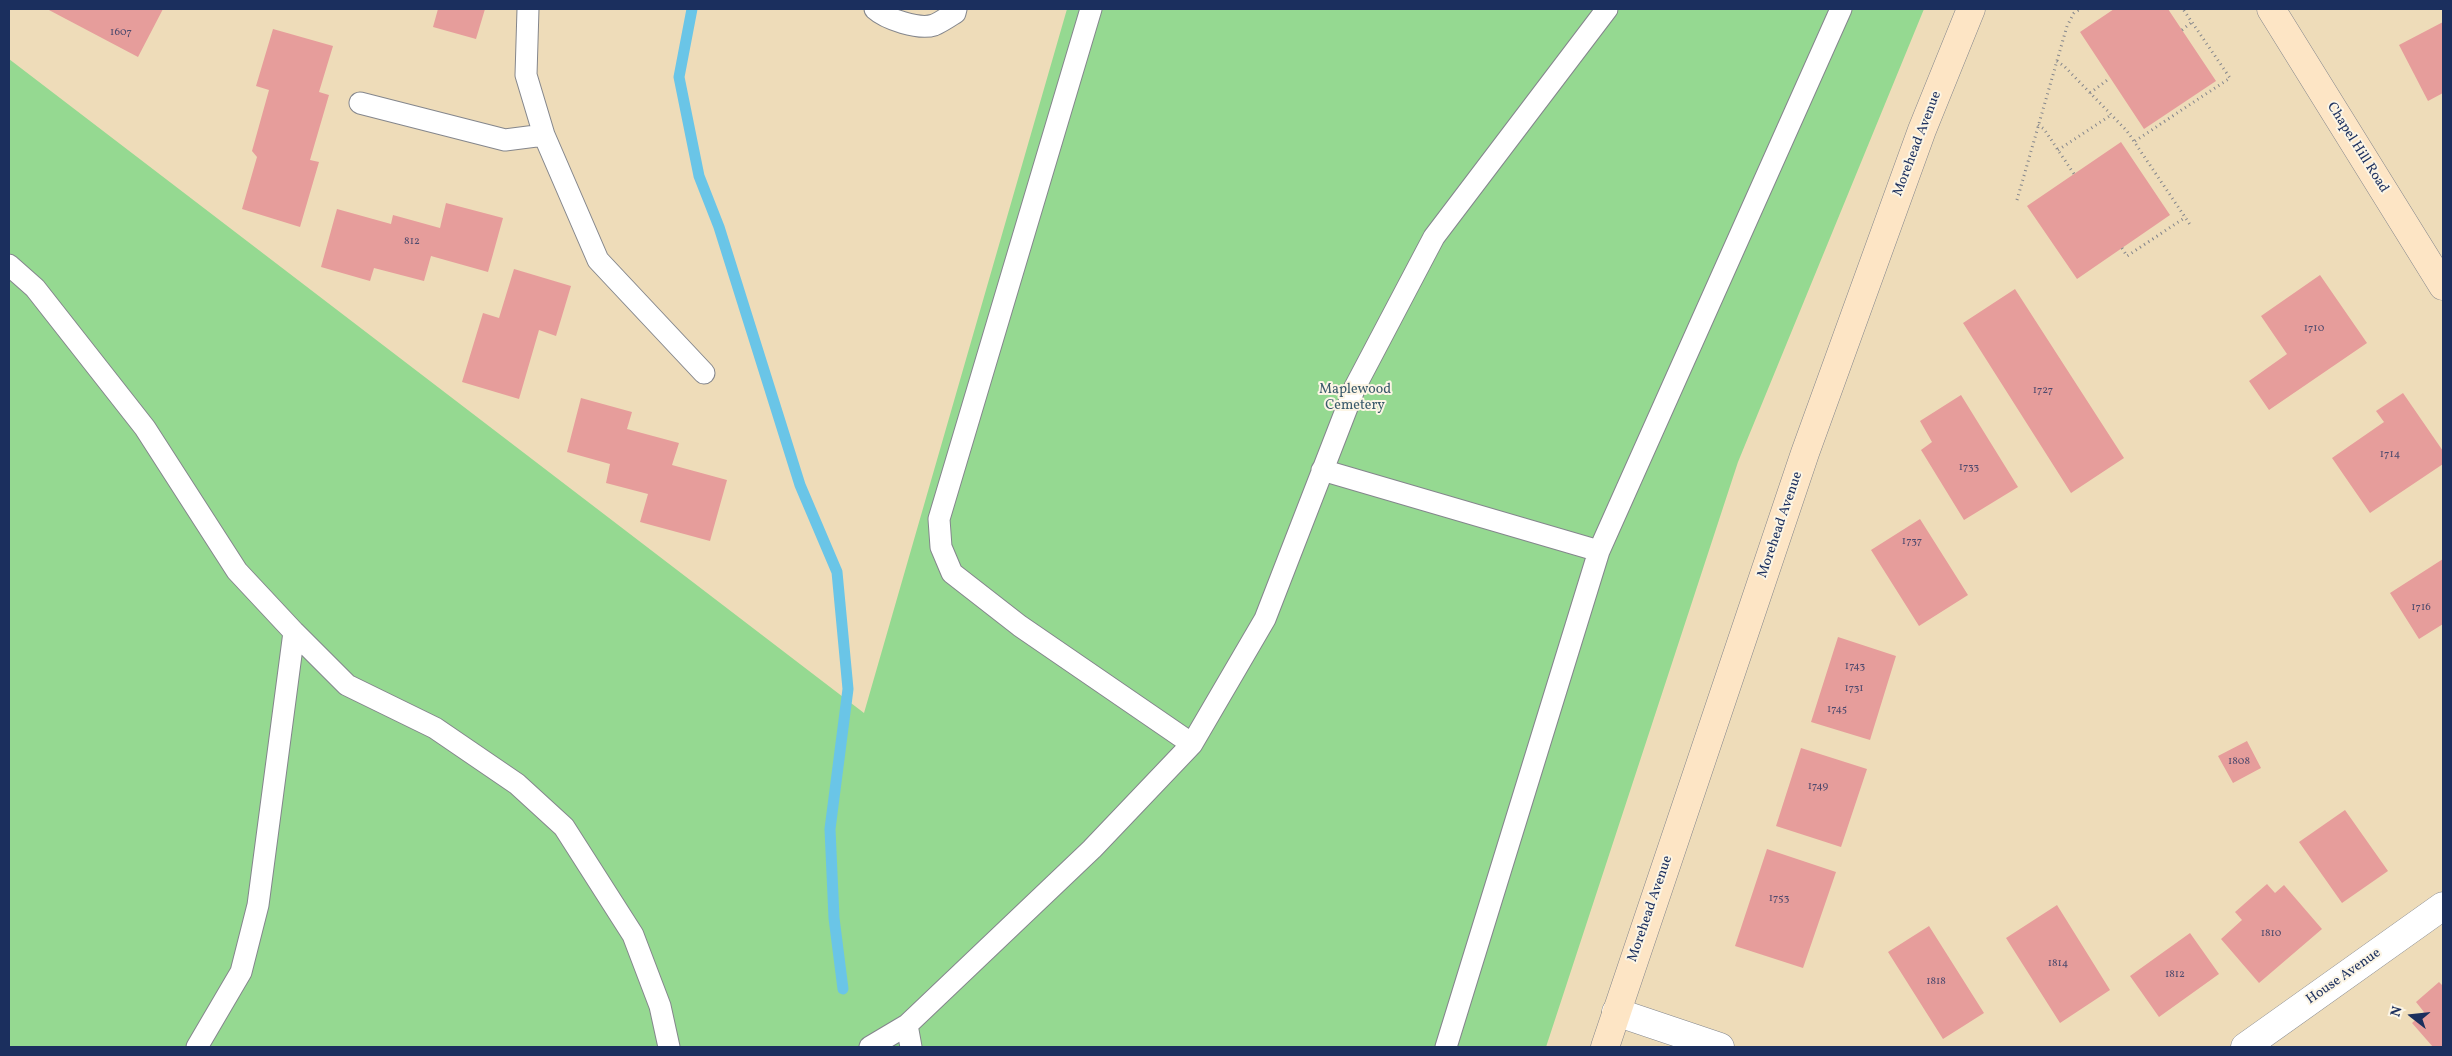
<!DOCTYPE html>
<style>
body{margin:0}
#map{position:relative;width:2452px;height:1056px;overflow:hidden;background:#eedcb9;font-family:Vollkorn,serif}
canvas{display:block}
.frame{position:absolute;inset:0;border:10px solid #1b2f5e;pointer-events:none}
.north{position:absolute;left:2387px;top:991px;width:50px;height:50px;-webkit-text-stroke:4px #fcf5e5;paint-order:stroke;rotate:286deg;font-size:14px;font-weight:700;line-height:20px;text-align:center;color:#1b2f5e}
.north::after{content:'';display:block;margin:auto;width:18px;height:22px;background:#1b2f5e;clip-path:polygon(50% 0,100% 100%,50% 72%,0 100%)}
</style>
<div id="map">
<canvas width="2452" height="1056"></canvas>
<div class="frame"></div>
<div class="north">N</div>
</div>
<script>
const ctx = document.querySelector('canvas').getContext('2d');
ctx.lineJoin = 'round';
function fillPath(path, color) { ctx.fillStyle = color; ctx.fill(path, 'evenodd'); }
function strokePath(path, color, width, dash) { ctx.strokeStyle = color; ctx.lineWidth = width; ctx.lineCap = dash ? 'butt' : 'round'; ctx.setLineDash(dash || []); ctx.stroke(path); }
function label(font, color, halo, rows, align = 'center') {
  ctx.font = font + ' Vollkorn,serif'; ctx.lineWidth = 4; ctx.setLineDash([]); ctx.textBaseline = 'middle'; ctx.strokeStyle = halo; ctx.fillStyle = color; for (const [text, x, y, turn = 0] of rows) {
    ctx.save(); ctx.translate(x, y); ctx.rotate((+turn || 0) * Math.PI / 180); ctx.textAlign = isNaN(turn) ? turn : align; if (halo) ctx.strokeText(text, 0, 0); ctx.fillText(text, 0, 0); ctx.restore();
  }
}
fillPath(new Path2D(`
 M1067,9h857l-186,453 -192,585h-1537v-988l855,654z`), '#95d991');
strokePath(new Path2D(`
 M692,9l-13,68 20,99 20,51 81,258 37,87 11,117 -18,140 4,89 9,71`), '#6ac5e7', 11);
fillPath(new Path2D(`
 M47,9h116l-25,48z
 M438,9h47l-9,30 -43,-12z
 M2114,9h54l48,72 -72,48 -64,-97z
 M2443,22v71l-15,8 -29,-56z
 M273,29l60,17 -14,46 10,3 -19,65 9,2 -19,65 -58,-18 15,-52 -5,-6 17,-61 -13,-4z
 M2121,142l49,73 -93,64 -50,-73z
 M446,203l57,15 -15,54 -57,-16 -7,25 -50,-13 -4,13 -49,-14 16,-58 54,15 2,-9 47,13z
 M514,269l57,17 -15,50 -17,-6 -20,69 -57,-17 21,-69 16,5z
 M2320,275l47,68 -98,67 -20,-29 38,-27 -26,-38z
 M2015,289l109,169 -53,35 -108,-170z
 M2403,393l40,58v13l-73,49 -38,-55 52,-36 -8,-11z
 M1961,395l57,92 -54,33 -43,-70 11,-8 -12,-21z
 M581,398l51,14 -5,17 52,14 -7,22 55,15 -17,61 -70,-19 8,-28 -42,-11 4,-19 -43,-12z
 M1920,519l48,76 -49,31 -48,-76z
 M2443,559v65l-24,15 -29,-46z
 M1838,637l58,19 -26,84 -59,-18z
 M2247,741l14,27 -28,15 -15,-27z
 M1801,748l66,21 -26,78 -65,-21z
 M2345,810l43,61 -46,32 -43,-61z
 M1767,849l69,23 -33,96 -68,-22z
 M2267,884l8,9 9,-8 38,44 -63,54 -38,-44 21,-19 -7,-8z
 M2057,905l53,85 -50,33 -54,-85z
 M1929,926l55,87 -41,26 -55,-87z
 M2190,933l29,41 -60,43 -29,-41z
 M2439,982l4,4v61h-10l-21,-24 12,-11 -8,-10z`), '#e69d9b');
const lane = new Path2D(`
 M528,9l-2,66 18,60 54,125 106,113
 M875,9c11,10 44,21 59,16 7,-3 14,-8 21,-12l1,-4
 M1091,9l-152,510 2,28 11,26 68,53 172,118
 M360,103l145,37 39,-5
 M9,265l26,23 110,140 92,143 57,61 53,53 88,43 82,56 47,43 69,108 27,71 9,41
 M1322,470l277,81
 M197,1047l44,-75 17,-67 36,-273
 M870,1047l37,-22
 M911,1047l-4,-22 185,-176 100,-105 73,-125 90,-232 79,-150 173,-228
 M1446,1047l153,-496 242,-542`);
const street = new Path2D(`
 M1616,1012l104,35
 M2245,1047l198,-141`);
const secondary = new Path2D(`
 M2271,9l172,277
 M1605,1047l200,-594 117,-323 49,-121`);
strokePath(lane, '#84868c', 23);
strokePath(street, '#84868c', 29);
strokePath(secondary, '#84868c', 29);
strokePath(new Path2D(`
 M2182,30l10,-8
 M2057,61l8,6 62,64 64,95
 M2090,93l20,-15
 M2038,125l6,4 30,45
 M2135,141l95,-63 -47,-69
 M2058,150l53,-35
 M2017,200l50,-174 7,-13 6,-4
 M2122,248l5,8 59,-39`), '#84868c', 3, [1, 4]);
strokePath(lane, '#fff', 21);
strokePath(street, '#fff', 28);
strokePath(secondary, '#fde5c5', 28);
label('11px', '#4e4a6d', null, [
 ["1607",121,33],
 ["812",412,242],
 ["1710",2314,329],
 ["1727",2043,391],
 ["1714",2390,455],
 ["1733",1969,468],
 ["1737",1912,542],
 ["1716",2421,608],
 ["1743",1855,667],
 ["1731",1854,689],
 ["1745",1837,710],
 ["1808",2239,762],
 ["1749",1818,787],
 ["1753",1779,899],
 ["1810",2271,934],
 ["1814",2058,964],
 ["1812",2175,975],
 ["1818",1936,982]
]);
label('14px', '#1b2f5e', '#fcf5e5', [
 ["Morehead Avenue",1918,144,-69],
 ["Chapel Hill Road",2357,148,58],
 ["Morehead Avenue",1781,525,-71],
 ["Morehead Avenue",1651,909,-71],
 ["House Avenue",2344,977,-35]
]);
label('14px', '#3a5a6b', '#fcf5e5', [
 ["Maplewood",1355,390],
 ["Cemetery",1355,406]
]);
</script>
